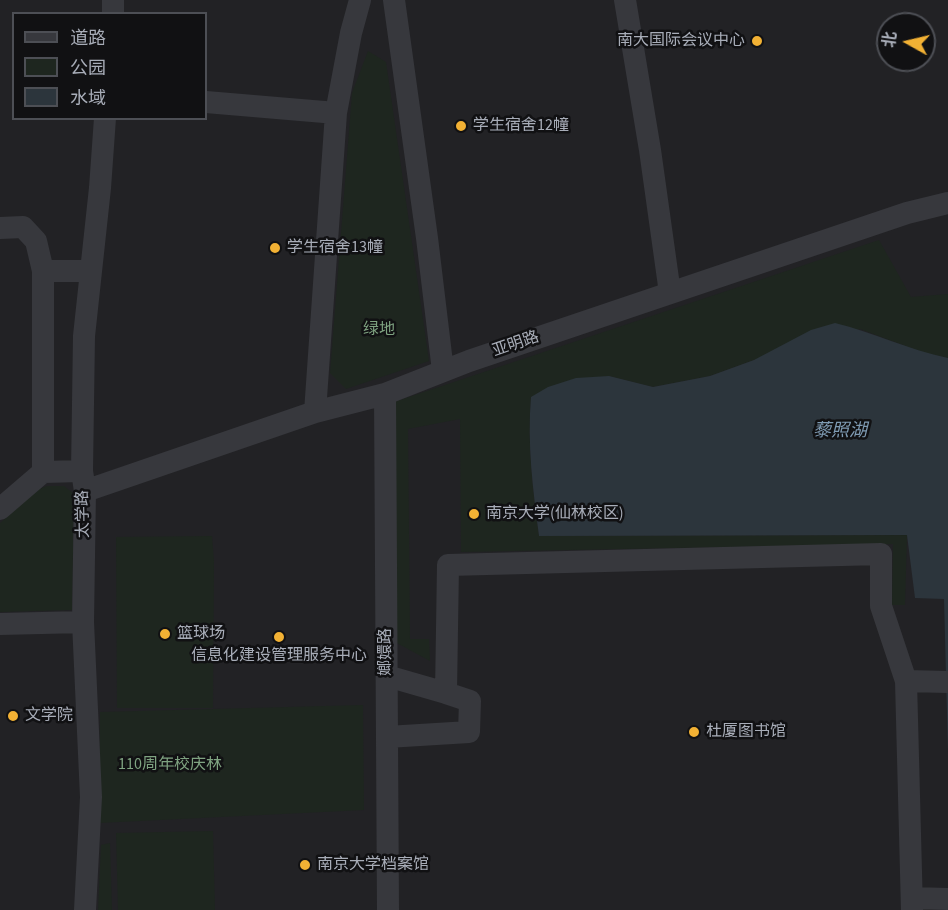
<!DOCTYPE html>
<meta charset="utf-8">
<style>
body{margin:0}
#map{position:relative;width:948px;height:910px;overflow:hidden;background:#161618;font-family:"Source Sans 3","Noto Sans SC",sans-serif}
canvas{display:block}
.legend{position:absolute;left:12px;top:12px;width:195px;height:108px;box-sizing:border-box;background:#111113;border:2px solid #4d4f55;margin:0;padding:8px 10px;list-style:none;font-size:18px;color:#a8adb8}
.legend li{display:flex;align-items:center;gap:12px;height:30px}
.legend b{width:30px;border:2px solid #4d4f55}
.north{position:absolute;left:876px;top:12px;width:60px;height:60px;box-sizing:border-box;background:#111113;border:2px solid #4d4f55;border-radius:50%;rotate:278deg;font-size:16px;font-weight:700;line-height:24px;text-align:center;color:#a8adb8}
.north::after{content:'';display:block;margin:auto;width:21px;height:27px;background:#f2b134;clip-path:polygon(50% 0,100% 100%,50% 72%,0 100%)}
</style>
<div id="map">
<canvas width="948" height="910"></canvas>
<ul class="legend">
<li><b style="height:8px;background:#37383d"></b>道路</li>
<li><b style="height:16px;background:#1e261f"></b>公园</li>
<li><b style="height:16px;background:#2c353c"></b>水域</li>
</ul>
<div class="north">北</div>
</div>
<script>
const ctx = document.querySelector('canvas').getContext('2d');
ctx.lineJoin = 'round';
function fillPath(path, color) { ctx.fillStyle = color; ctx.fill(path, 'evenodd'); }
function strokePath(path, color, width, dash) { ctx.strokeStyle = color; ctx.lineWidth = width; ctx.lineCap = dash ? 'butt' : 'round'; ctx.setLineDash(dash || []); ctx.stroke(path); }
function label(font, color, halo, rows, align = 'center') {
  ctx.font = font + ' "Source Sans 3","Noto Sans SC",sans-serif'; ctx.lineWidth = 5; ctx.setLineDash([]); ctx.textBaseline = 'middle'; ctx.strokeStyle = halo; ctx.fillStyle = color; for (const [text, x, y, turn = 0] of rows) {
    ctx.save(); ctx.translate(x, y); ctx.rotate((+turn || 0) * Math.PI / 180); ctx.textAlign = isNaN(turn) ? turn : align; if (halo) ctx.strokeText(text, 0, 0); ctx.fillText(text, 0, 0); ctx.restore();
  }
}
fillPath(new Path2D(`
 M0,0h948v910h-948zM14,14h192v104h-192zM888,24h36v36h-36z`), '#222225');
fillPath(new Path2D(`
 M368,51l18,11 43,299 -83,28 -16,-16 22,-280z
 M879,240l32,57 37,-3v64l-24,-5 -64,-24 -106,31 -44,16 -57,11 -44,-11 -78,22c-4,46 2,92 8,138l368,-1 -2,70h-13l1,-61 -432,8 -1,-133 -52,10 2,210h19l1,22 -35,-19 -1,-240z
 M47,486h17l10,8 -2,116 -72,2v-89l39,-34z
 M212,536l2,25 -1,147h-96l-1,-171z
 M363,705l1,105 -265,13 1,-111z
 M213,831l2,79h-97l-2,-77z
 M110,843l2,67h-14l3,-65z`), '#1e261f');
fillPath(new Path2D(`
 M835,323c38,9 74,27 113,35v394l-4,-153 -29,-1 -8,-63 -368,1c-6,-46 -12,-92 -8,-139l17,-10 28,-9 33,-2 44,11 57,-11 44,-16 57,-30z`), '#2c353c');
strokePath(new Path2D(`
 M394,0l33,238 16,133
 M625,0l25,150 20,143
 M113,14v-14
 M206,102l130,11
 M0,228l23,-1 13,14 7,30
 M385,394l3,516
 M315,412l21,-299 15,-80 9,-33
 M43,472v-201h48
 M85,491l230,-79 70,-18 84,-33 438,-148 41,-10
 M0,509l43,-37 39,-1
 M0,624l83,-2
 M387,676l59,17
 M906,681l42,1
 M387,737l82,-5 1,-31 -24,-8 2,-128 433,-11v52l25,75 6,229
 M912,898l36,1
 M85,910l6,-113 -8,-175 2,-131 -3,-20 2,-135 16,-148 5,-70`), '#37383d', 22);
for (const [x, y, r, color] of [
 [757,41,6,"#f2b134"],
 [461,126,6,"#f2b134"],
 [275,248,6,"#f2b134"],
 [474,514,6,"#f2b134"],
 [165,634,6,"#f2b134"],
 [279,637,6,"#f2b134"],
 [13,716,6,"#f2b134"],
 [694,732,6,"#f2b134"],
 [305,865,6,"#f2b134"]
]) { const dot = new Path2D(); dot.arc(x, y, r, 0, 2 * Math.PI); ctx.fillStyle = color; ctx.fill(dot); strokePath(dot, '#111113', 2); }
label('16px', '#a8adb8', '#111113', [
 ["南大国际会议中心",745,41,"right"],
 ["学生宿舍12幢",473,126],
 ["学生宿舍13幢",287,248],
 ["南京大学(仙林校区)",486,514],
 ["篮球场",177,634],
 ["信息化建设管理服务中心",279,656,"center"],
 ["文学院",25,716],
 ["杜厦图书馆",706,732],
 ["南京大学档案馆",317,865]
], 'left');
label('16px', '#7fa381', '#111113', [
 ["绿地",379,330],
 ["110周年校庆林",170,765]
]);
label('16px', '#a8adb8', '#111113', [
 ["亚明路",516,345,-19],
 ["太学路",84,514,-91],
 ["嫏嬛路",386,652,-90]
]);
label('italic 18px', '#7f9bb3', '#111113', [
 ["藜照湖",840,432]
]);
</script>
